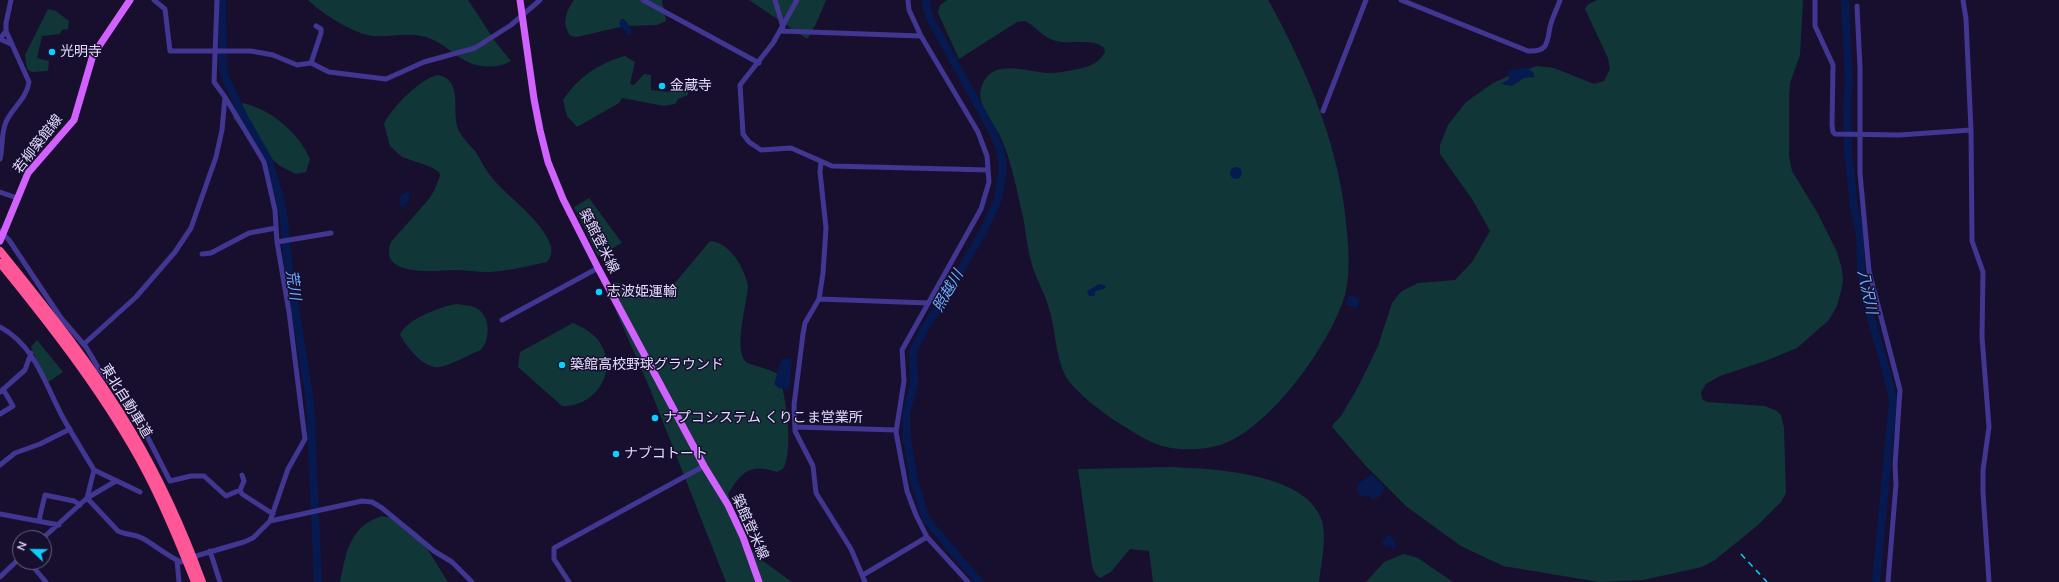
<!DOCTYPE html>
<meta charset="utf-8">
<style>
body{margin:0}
#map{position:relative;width:2059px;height:582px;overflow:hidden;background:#170f2d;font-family:Mulish,sans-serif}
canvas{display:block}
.north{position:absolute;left:12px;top:530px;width:40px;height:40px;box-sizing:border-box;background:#170f2d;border:1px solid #686181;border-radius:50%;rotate:292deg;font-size:11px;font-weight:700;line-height:16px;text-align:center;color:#e2dbff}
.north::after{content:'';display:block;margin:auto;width:14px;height:18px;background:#07d1ff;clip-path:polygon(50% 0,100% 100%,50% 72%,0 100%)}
</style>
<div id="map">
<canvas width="2059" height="582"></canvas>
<div class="north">N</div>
</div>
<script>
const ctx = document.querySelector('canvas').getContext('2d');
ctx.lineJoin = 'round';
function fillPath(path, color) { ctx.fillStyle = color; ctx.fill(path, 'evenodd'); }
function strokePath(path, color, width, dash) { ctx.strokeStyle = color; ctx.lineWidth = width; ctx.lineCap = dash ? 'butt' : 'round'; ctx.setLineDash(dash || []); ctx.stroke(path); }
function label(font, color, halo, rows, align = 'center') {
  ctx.font = font + ' Mulish,"Noto Sans JP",sans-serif'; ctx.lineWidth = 3; ctx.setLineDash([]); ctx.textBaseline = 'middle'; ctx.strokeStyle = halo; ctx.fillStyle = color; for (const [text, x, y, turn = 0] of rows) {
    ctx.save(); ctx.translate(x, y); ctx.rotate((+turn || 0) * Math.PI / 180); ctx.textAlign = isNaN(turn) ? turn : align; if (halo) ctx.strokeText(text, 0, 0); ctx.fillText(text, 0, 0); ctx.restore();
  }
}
fillPath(new Path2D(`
 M308,0h160l29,44 14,17c-11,7 -29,7 -41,2 -16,-7 -27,-21 -44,-26 -17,-5 -35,0 -52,-1 -19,-1 -53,-23 -66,-36z
 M574,0h88l4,21 -9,4 -33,1 -47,11 -6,-1c-10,-10 -5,-26 3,-36z
 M749,0h77l-10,24 -9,15z
 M947,0h321l2,3c39,72 71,147 77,230 2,19 3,43 -2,62 -14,48 -78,139 -129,151 -14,4 -31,4 -45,2 -16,-2 -33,-13 -46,-21 -18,-11 -50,-34 -60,-52 -10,-20 -9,-45 -16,-66 -4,-17 -14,-31 -18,-48 -4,-14 -5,-30 -8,-44 -6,-26 -11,-53 -21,-77 -6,-15 -26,-35 -21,-51 9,-33 44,-17 68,-16 10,0 19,-2 28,-4 12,-2 22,-6 28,-17l-1,-4c-9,-9 -30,-5 -42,-6 -19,-2 -23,-14 -37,-21l-8,1 -58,37 -21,-46 2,-8z
 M1597,0h206l-3,55 -10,28 -1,14v59l3,15 25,41 20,40 5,17 1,12 -2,10 -4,15 -8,14 -32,28 -29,12 -48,16 -14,8 -5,8 1,7 5,3 58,4 12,5 4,4 3,13 2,65 -5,9 -23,23 -43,35 -13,7 -59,13 -44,2 -96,-16 -42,-20 -54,-39 -42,-42 -33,-38 2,-4 7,-7 17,-29 20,-41 14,-43 7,-9 3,-3 16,-8 37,-3 17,-18 18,-31 -18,-32 -32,-45v-9l8,-20 18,-23 27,-19 25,-11 19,-6 17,2 40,16 10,-3 6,-12 -2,-11 -23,-49 2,-4z
 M48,9l8,2 13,10 -1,8 -6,1 -2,4 -18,2 -5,22 12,3 -1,10 -16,1 -5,-3 -2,-14z
 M625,56l10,6 -5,22 4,1 10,-11 7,1v15l17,2 3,-3h17v6l-10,4 -3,5 -11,2 -42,-8 -3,5 -42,24 -10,-11 -4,-16c15,-23 36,-37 62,-44z
 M438,75c26,5 13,36 20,54 4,9 11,15 17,22 6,9 11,20 18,28 12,16 76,61 54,83 -18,4 -39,9 -58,10 -12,0 -24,-2 -36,-2 -19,1 -76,7 -62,-28l37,-42 6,-9 6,-15 -1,-4 -8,-5 -29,-10 -12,-11 -6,-22c7,-16 38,-47 54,-49z
 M238,102c30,5 60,29 72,57l-4,13 -10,2 -16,-8 -23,-19 -24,-29z
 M589,198l33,45 -24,13 -24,-49z
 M710,241c20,1 35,28 38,45 -1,17 -15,64 -2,76 4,3 24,7 32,12 8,19 16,77 5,95l-6,3c-28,-9 -35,0 -49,22l16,47 15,17 33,24h-66l-76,-193 -37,-85 -3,-18 4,-4c20,3 35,20 55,8z
 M456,304c6,1 13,1 18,3 17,7 17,31 7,43 -11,4 -29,15 -41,17 -17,2 -33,-20 -40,-32 6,-16 40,-28 56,-31z
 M573,323c9,4 19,9 25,17 22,29 -1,67 -36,66l-44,-39 2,-15z
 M37,340l26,32 -16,11 -16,-36z
 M1173,467c42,2 134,6 149,54 5,19 -1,42 -3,61h-166l-4,-31 -19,-2 -19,23 -11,6 -5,-4 -3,-8 -14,-97z
 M382,516l16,3 20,15 30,48h-108c6,-30 10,-56 42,-66z
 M1404,554l14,4 35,24h-87l18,-20z`), '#113638');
fillPath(new Path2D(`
 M621,19h3l7,9 1,5 -3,3 -10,-12z
 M1526,67l8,6v4l-10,1 -12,8 -11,-2 8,-5 -1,-8z
 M1230 173a6 6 0 1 1 12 0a6 6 0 1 1-12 0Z
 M407,191h3l-1,9 -6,8 -4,-5 2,-9h4z
 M1099,284l6,1 1,3 -10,3 -2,5h-5l-2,-5z
 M1348,296h6l5,3 -1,9 -12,-3z
 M782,358l4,1 1,-1 5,2 -3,29 -10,-1 -5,-4z
 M1372,474l13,13 -6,10 -7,3 -3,-4h-8l-3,-3v-9z
 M1391,535l5,12 -3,2 -2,-3 -6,1 -3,-5 5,-6z`), '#061a50');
strokePath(new Path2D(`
 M222,0l1,70 3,9 18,38 25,44 9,31 6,27 4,46 22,136 8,181
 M926,0l1,9 4,11 63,114 6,15 3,19 -5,31 -14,31 -39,67 -18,27 -14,27 1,33 -8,30 1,25 7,42 12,38 53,63
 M1845,0l4,83 -2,22 1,46 6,56 6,26 1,40 9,42 16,55 7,30 -17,182`), '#061a50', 8);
strokePath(new Path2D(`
 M154,0l11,9 5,42h81l22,4 24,10 14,-2 18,9 57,7 38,-17 51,-14 36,-23 29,-25
 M217,0l-3,82 11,15 39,65 11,48 2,32 54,-9
 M643,0l116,63
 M775,0l8,27
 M797,0l-24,43 -33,42 3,49 6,8 12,8 30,-2 41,18 156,4
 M908,0l1,10 12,26 57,96 9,24 2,26 -8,27 -79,141 2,31 -8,51 11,59 9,24 11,22 41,45
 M1401,0l127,51c20,1 19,-8 22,-24 2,-9 7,-18 10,-27
 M1815,0v26l18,39 -1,60 1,7 2,2 64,1 72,-5
 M1963,0l3,19 5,111 1,111 11,31 -1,65 7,90 -6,43v22l6,90
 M1857,6l3,62v105l9,98 31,119 -5,75 1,19 -8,98
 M6,31l-6,8 11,5
 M781,31l140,5
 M311,63l10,-30v-4l-5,-3
 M1323,111l43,-111
 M0,159c3,-11 1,-26 6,-37 6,-14 21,-24 23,-40l-23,-51v-8l5,-23
 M821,162l-1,10 6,56 -3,45 -4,26 -14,24 -2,11 -9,71 1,26 18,35 3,27 35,56 14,33
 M0,192l17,6
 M0,231l9,9 52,78 25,29 13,22 24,29 23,36 24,47 21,-5h13l22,20 14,-6
 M202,254l9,-1 38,-20 27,-5
 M819,299l109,4
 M502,320l96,-52
 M0,327c34,18 44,54 61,87 10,19 22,37 33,56l-7,28 -44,40
 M84,344l52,-47 39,-45 16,-24 25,-71 6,-27 3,-33
 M0,392l25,-22 6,-17
 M0,414l13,-8 -10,-17
 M795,427l101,3
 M0,465l15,-12 25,-9 30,-15
 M94,470l46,22
 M242,475l2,6 -4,9 2,4 31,20
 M116,481l-29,17 31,33c8,4 16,3 24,7 13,7 25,18 39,24
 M0,514l59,11
 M39,520l6,-25 29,6 6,4
 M270,521l92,-20 10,1 10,6 52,43 18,11 20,20
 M210,551l10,31
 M196,556l48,-14 9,-4 17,-17 18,-52 17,-30 -16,-127 -12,-70
 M177,560l2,22
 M29,562l17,20
 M863,575l64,-38
 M0,577l20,-19
 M569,582l-15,-23v-11l150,-82`), '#413691', 5);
strokePath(new Path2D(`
 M520,0l14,99 6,31 8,32 15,37 35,69 106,198 24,39 15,32 16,45
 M0,241l28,-68 46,-53 19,-65 37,-55`), '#d262ff', 7);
strokePath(new Path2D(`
 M0,251c47,58 94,117 132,181 28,47 51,98 70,150
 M0,263c53,65 106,133 146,208 19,36 34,73 49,111`), '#ff5698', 8);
strokePath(new Path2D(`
 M1741,554l26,28`), '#07d1ff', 1.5, [6, 5]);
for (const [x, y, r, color] of [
 [52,52,4,"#07d1ff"],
 [662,86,4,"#07d1ff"],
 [599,292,4,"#07d1ff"],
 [562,365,4,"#07d1ff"],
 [655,418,4,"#07d1ff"],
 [616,454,4,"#07d1ff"]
]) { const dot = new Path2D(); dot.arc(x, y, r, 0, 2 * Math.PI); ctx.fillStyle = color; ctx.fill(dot); strokePath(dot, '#170f2d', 1.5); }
label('14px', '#e2dbff', '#170f2d', [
 ["光明寺",60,52],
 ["金蔵寺",670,86],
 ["志波姫運輸",607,292],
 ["築館高校野球グラウンド",570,365],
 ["ナプコシステム くりこま営業所",663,418],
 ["ナブコトート",624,454]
], 'left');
label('14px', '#e2dbff', '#170f2d', [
 ["若柳築館線",38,144,-52],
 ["築館登米線",599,241,63],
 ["東北自動車道",126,401,58],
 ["築館登米線",750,527,66]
]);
label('italic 15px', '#69adff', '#170f2d', [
 ["荒川",293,285,82],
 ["照越川",948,291,-60],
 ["八沢川",1867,292,78]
]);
</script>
